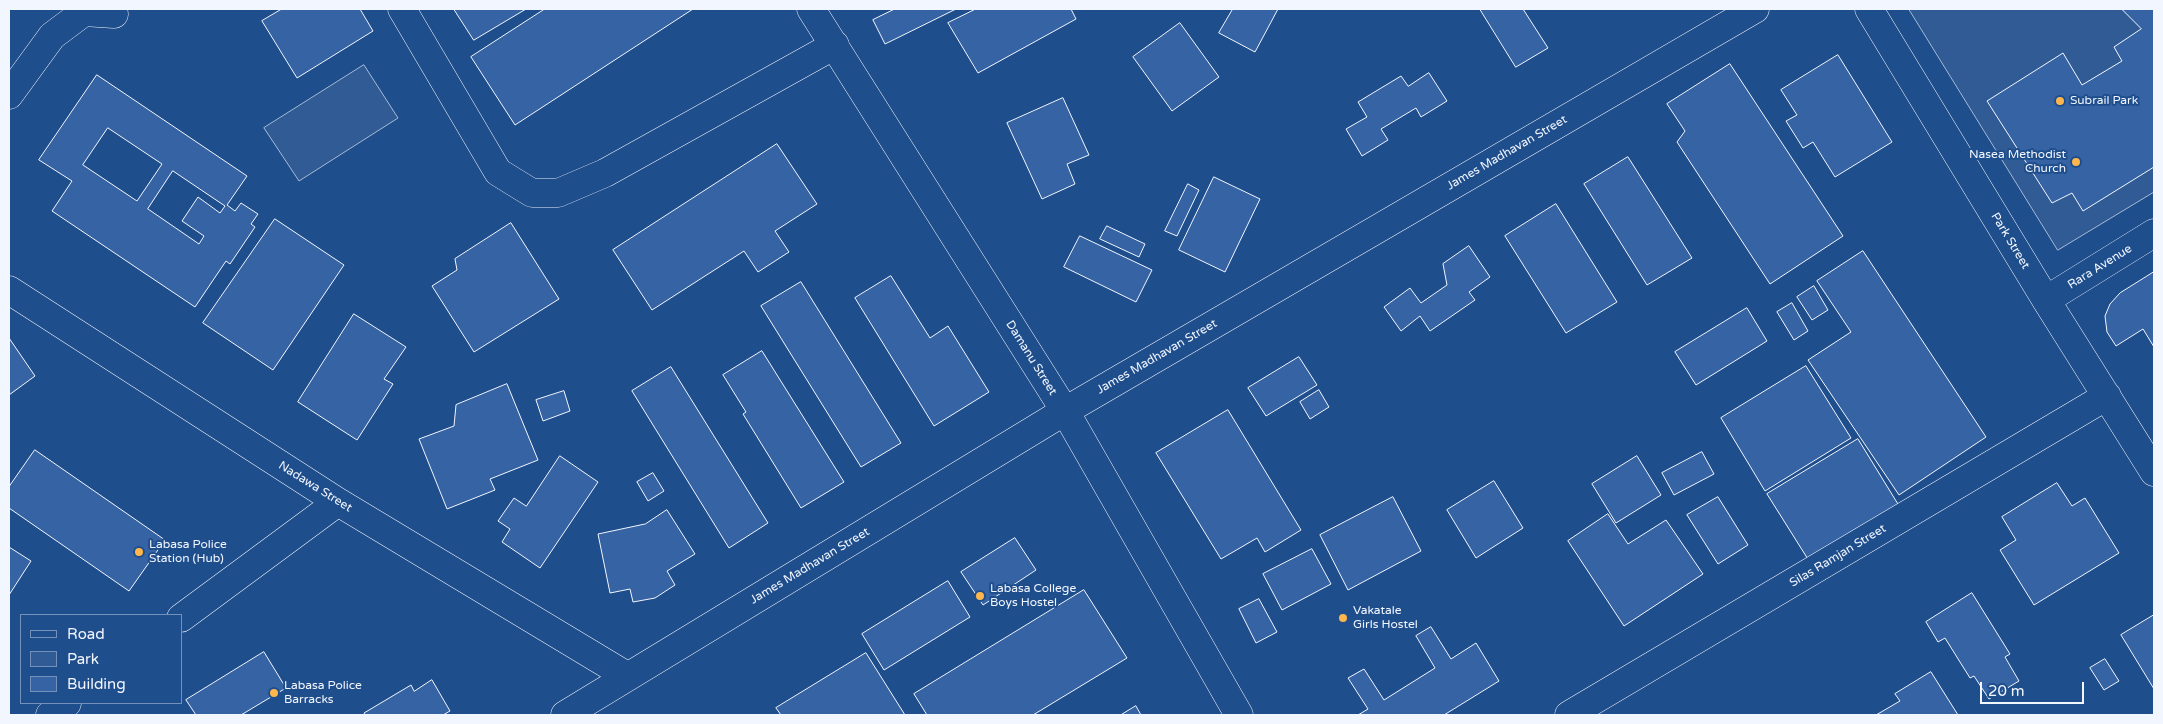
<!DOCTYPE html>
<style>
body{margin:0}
#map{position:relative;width:2163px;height:724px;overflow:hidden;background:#1f4e8c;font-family:"Varela Round",sans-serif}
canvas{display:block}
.frame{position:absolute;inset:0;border:10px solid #f2f6ff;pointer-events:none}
.legend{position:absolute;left:20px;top:614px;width:162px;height:90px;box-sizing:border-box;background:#1f4e8c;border:1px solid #7391ba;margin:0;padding:6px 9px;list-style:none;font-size:15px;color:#f2f6ff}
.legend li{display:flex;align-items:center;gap:10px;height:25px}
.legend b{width:25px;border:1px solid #7391ba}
.scale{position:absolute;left:1980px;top:682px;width:104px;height:22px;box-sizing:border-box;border:2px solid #f2f6ff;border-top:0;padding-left:6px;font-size:15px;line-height:18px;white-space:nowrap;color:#f2f6ff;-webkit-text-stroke:4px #1f4e8c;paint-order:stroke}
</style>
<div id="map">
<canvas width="2163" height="724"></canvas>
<div class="frame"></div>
<ul class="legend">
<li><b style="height:6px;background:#1f4e8c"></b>Road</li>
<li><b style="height:14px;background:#305b95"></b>Park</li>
<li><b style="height:14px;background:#3563a3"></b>Building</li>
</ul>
<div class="scale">20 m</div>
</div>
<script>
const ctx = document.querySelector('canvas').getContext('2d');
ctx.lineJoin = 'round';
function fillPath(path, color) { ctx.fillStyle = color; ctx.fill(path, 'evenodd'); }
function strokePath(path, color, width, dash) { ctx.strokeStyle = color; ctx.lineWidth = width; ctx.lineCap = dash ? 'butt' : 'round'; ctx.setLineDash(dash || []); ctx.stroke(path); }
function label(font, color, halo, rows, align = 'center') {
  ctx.font = font + ' "Varela Round",sans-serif'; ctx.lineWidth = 4; ctx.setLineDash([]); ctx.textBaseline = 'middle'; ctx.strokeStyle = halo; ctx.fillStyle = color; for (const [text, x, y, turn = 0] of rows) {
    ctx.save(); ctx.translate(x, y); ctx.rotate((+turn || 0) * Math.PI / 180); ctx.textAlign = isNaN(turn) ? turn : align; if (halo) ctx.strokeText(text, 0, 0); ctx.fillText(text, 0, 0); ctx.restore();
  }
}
const green = new Path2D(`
 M1909,9h245v183l-96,58z
 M364,65l34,53 -99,63 -35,-53z`);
fillPath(green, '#305b95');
strokePath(green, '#a8bbd7', 1);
const building = new Path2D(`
 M282,9h78l13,22 -76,47 -35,-57z
 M454,9h72l-52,31z
 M545,9h148l-178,116 -44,-68z
 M895,9h61l-71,35 -12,-24z
 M976,9h95l5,10 -98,54 -30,-50z
 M1233,9h45l-23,43 -36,-19z
 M1480,9h43l25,39 -32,19z
 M2122,9h32v158l-71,44 -11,-18 -20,10 -65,-102 76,-48 19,32 40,-24 -8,-14 27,-18z
 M1180,23l39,54 -47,34 -39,-54z
 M1838,55l54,87 -57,35 -22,-35 -10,6 -17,-27 11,-6 -16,-25z
 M1730,64l113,172 -73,48 -93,-142 8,-11 -18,-27z
 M1429,73l18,28 -26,16 -5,-9 -35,21 7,11 -26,16 -16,-27 21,-12 -9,-15 43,-26 7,10z
 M97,75l150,101 -20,29 8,6 6,-8 17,11 -7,10 4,3 -25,37 -4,-3 -31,46 -143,-96 20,-30 -33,-21zM108,128l54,36 -25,37 -54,-36zM173,171l52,35 -5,7 -22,-16 -16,24 22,15 -5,8 -51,-35z
 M1063,98l26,57 -22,9 8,20 -33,15 -35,-76z
 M777,144l40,60 -42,27 14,21 -31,20 -14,-21 -92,59 -39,-60z
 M1628,157l64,101 -45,27 -63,-101z
 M1214,177l46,22 -35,73 -46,-22z
 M1188,184l11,6 -22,46 -12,-5z
 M1556,204l61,98 -51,31 -61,-97z
 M275,219l69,46 -71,105 -70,-47z
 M511,223l48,76 -85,53 -42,-66 25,-16 -2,-11z
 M1107,226l38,18 -6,13 -39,-18z
 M1080,236l72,34 -16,32 -72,-35z
 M1469,246l21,31 -21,15 6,8 -45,31 -10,-15 -19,15 -17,-24 26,-19 11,15 26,-18 -4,-21z
 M1863,251l123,186 -87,58 -91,-135 43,-28 -34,-51z
 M2154,272v75l-11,-18 -27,17 -9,-14 -2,-16 5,-12 10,-11z
 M891,276l39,62 18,-12 41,66 -55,34 -79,-128z
 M801,282l100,161 -40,24 -100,-161z
 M1814,286l14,24 -16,10 -15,-23z
 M1792,303l16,28 -14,9 -17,-28z
 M1747,308l20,33 -71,44 -21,-33z
 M354,314l52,33 -22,32 9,5 -36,56 -59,-38z
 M9,338l26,38 -26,19z
 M762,351l82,131 -43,26 -58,-94 3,-2 -23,-37z
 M1299,357l18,28 -51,31 -18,-28z
 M1806,366l45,72 -86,53 -44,-73z
 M671,367l97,156 -39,25 -97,-157z
 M507,384l31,76 -48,19 5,11 -48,19 -28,-70 35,-13 2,-21z
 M1319,390l10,17 -19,12 -10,-17z
 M564,391l6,20 -27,10 -7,-21z
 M1228,410l73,120 -36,22 -8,-14 -36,21 -65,-106z
 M1858,439l43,70 -90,55 -44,-70z
 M35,450l130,90 -36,51 -120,-83v-21z
 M1702,452l12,22 -40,21 -12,-22z
 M560,456l38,26 -58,86 -38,-26 8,-13 -12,-8 16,-23 12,8z
 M1637,456l24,39 -45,28 -24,-39z
 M653,473l11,18 -16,10 -11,-19z
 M1494,481l29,47 -47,30 -29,-48z
 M2057,483l15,23 13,-8 34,55 -85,52 -34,-55 16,-10 -14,-23z
 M1393,497l28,54 -73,39 -28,-55z
 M1718,497l30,48 -30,19 -31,-49z
 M667,510l28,44 -28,17 8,14 -20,13 -22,4 -3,-13 -20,4 -12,-59 47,-10z
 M1608,514l20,30 38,-24 37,54 -79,52 -56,-85z
 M1015,538l21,32 -53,35 -22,-33z
 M9,547l22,14 -22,34z
 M1312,549l19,35 -49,26 -19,-36z
 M948,581l22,36 -86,53 -22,-36z
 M1084,590l43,68 -94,57h-106l-13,-21z
 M1972,593l38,61 -5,3 14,24 -30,18 -15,-23 -4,2 -25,-40 -7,4 -12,-20z
 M1259,599l18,33 -21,11 -17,-34z
 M2154,615v74l-33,-54z
 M1431,627l20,32 25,-16 23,38 -55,34h-86l10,-6 -20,-31 16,-9 20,31 51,-32 -19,-32z
 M264,652l22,36 -45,27h-45l-10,-15z
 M866,653l39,62h-124l-5,-7z
 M2105,659l14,22 -15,9 -14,-22z
 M1931,672l27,43h-82l24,-14 -5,-7z
 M432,680l18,31 -7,4h-78l-1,-2 47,-28 3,6z
 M1136,706l5,9h-20z`);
fillPath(building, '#3563a3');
strokePath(building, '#f2f6ff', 1);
const street = new Path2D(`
 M402,9l96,163 34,21h26l47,-20 230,-128
 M811,9l254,402 174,304
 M1869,9l177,291 108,172
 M9,95l43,-59 32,-24 30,2
 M9,290l329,212 289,174
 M2046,300l108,-67
 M181,618l157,-116
 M50,715l17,-12
 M565,715l500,-304 690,-402
 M1569,715l538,-319`);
strokePath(street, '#f2f6ff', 29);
strokePath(street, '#1f4e8c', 28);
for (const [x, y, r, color] of [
 [2060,101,5,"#ffb74d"],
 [2076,162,5,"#ffb74d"],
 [139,552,5,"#ffb74d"],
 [980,596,5,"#ffb74d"],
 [1343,618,5,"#ffb74d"],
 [274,693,5,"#ffb74d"]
]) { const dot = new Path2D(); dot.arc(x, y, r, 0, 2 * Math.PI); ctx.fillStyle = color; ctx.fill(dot); strokePath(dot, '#1f4e8c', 2); }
label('12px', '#f2f6ff', '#1f4e8c', [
 ["Subrail Park",2070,101],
 ["Nasea Methodist",2066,155,"right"],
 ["Church",2066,169,"right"],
 ["Labasa Police",149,545],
 ["Station (Hub)",149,559],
 ["Labasa College",990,589],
 ["Boys Hostel",990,603],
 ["Vakatale",1353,611],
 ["Girls Hostel",1353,625],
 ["Labasa Police",284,686],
 ["Barracks",284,700]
], 'left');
label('12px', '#f2f6ff', '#1f4e8c', [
 ["James Madhavan Street",1507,153,-30],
 ["Park Street",2010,241,59],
 ["Rara Avenue",2100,267,-32],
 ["James Madhavan Street",1157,357,-30],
 ["Damanu Street",1031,358,58],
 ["Nadawa Street",315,487,32],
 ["Silas Ramjan Street",1838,556,-31],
 ["James Madhavan Street",810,566,-31]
]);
</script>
